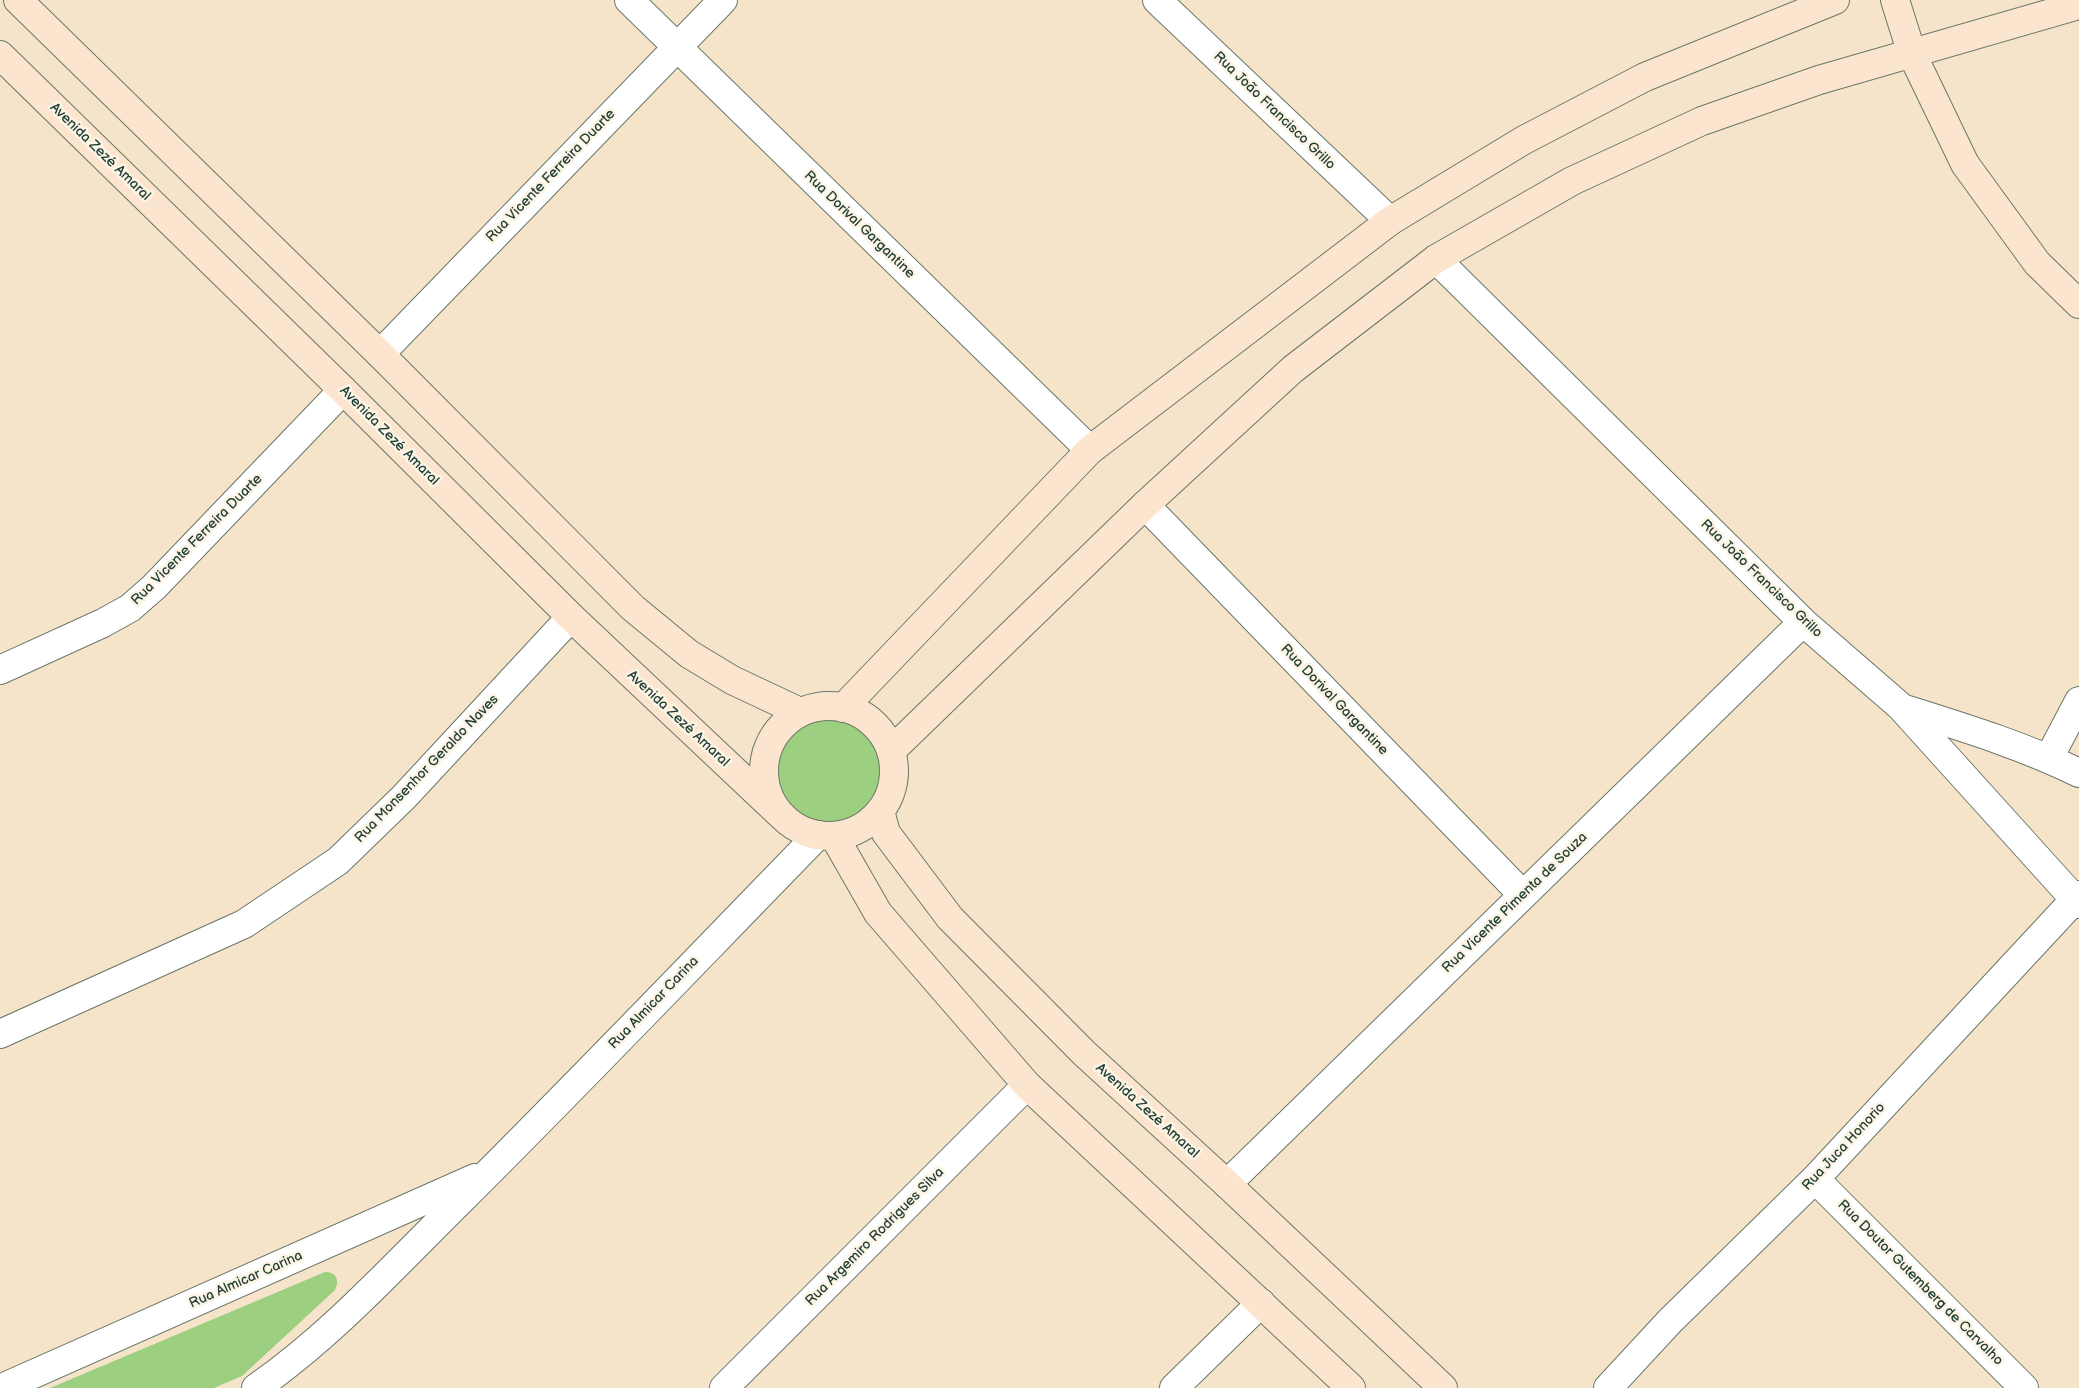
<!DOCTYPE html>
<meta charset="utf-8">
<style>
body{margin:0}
canvas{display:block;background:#f6e4ca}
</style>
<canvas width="2079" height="1388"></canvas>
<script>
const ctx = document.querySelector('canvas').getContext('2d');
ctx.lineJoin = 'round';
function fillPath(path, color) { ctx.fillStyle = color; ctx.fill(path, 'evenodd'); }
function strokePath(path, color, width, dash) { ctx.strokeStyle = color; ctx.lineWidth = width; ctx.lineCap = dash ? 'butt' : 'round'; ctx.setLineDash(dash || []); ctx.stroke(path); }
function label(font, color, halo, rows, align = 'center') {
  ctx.font = font + ' "Balsamiq Sans",sans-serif'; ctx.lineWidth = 5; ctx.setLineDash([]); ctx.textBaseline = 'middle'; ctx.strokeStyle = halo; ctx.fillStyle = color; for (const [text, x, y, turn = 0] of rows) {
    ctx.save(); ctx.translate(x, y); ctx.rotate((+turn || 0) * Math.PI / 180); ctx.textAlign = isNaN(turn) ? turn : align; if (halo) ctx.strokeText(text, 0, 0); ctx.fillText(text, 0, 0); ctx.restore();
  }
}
fillPath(new Path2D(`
 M774 771a57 57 0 1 1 114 0a57 57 0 1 1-114 0Z
 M325,1272c11,0 15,8 10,18l-93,86 -28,12h-164z`), '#9ccf80');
const street = new Path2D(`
 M629,0l461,450
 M1157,0l233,221
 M1436,259l367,363 98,85 178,197
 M380,354l343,-354
 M1145,505l378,390
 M0,670l103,-47 27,-15 24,-21 189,-197
 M1902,708c60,19 120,37 177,65
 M2049,758l30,-57
 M0,1034l244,-110 94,-63 66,-64 167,-180
 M1815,1179l209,209
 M1227,1184l576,-562
 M2,1388l473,-210
 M256,1388c76,-53 138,-122 204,-187 121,-120 239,-244 358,-366
 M724,1388l303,-303
 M1174,1388l87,-85
 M1608,1388l62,-67 145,-142 264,-284`);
const secondary = new Path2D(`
 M18,0l362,354 253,254 56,46 43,26 68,32
 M1895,0l17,54 53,110 72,99 42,41
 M0,55l343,335 228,227 209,197
 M764 771a65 65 0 1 1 130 0a65 65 0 1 1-130 0Z
 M843,708l247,-258 300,-229 134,-81 121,-63 190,-77
 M891,751l254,-246 148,-136 143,-110 136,-78 130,-60 117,-41 260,-75
 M880,811l6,22 64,85 134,135 143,131 216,204
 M834,836l44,77 149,172 324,303`);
strokePath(street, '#6a7768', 30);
strokePath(secondary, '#6a7768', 30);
strokePath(street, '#fff', 28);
strokePath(secondary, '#fbe5cf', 28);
label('14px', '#1f3d34', '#fcf5e5', [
 ["Rua João Francisco Grillo",1274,111,44],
 ["Avenida Zezé Amaral",100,152,44],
 ["Rua Vicente Ferreira Duarte",551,176,-46],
 ["Rua Dorival Gargantine",859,225,44],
 ["Avenida Zezé Amaral",389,436,45],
 ["Rua Vicente Ferreira Duarte",197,540,-45],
 ["Rua João Francisco Grillo",1761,579,44],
 ["Rua Dorival Gargantine",1334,700,46],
 ["Avenida Zezé Amaral",678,719,43],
 ["Rua Monsenhor Geraldo Naves",427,769,-46],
 ["Rua Vicente Pimenta de Souza",1515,903,-44],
 ["Rua Almicar Carina",654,1003,-46],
 ["Avenida Zezé Amaral",1147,1111,42],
 ["Rua Juca Honorio",1844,1147,-47],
 ["Rua Argemiro Rodrigues Silva",875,1237,-45],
 ["Rua Almicar Carina",246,1280,-24],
 ["Rua Doutor Gutemberg de Carvalho",1920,1283,45]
]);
</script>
